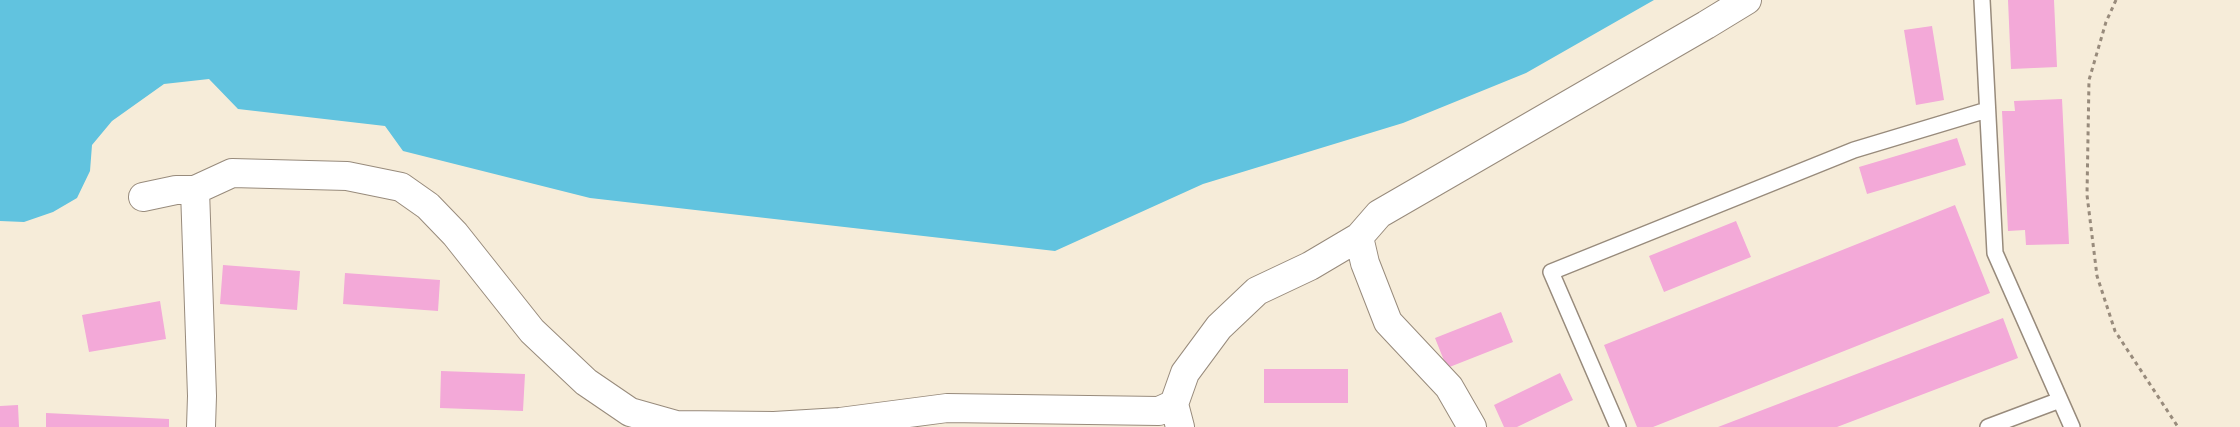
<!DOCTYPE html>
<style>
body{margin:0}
canvas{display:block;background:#f6ecd9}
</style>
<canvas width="2240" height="427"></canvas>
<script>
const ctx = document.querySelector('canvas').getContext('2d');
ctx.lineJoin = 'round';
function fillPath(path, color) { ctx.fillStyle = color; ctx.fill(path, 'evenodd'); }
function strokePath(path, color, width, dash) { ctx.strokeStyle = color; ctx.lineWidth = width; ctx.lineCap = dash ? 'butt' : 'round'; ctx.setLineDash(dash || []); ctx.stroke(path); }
fillPath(new Path2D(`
 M0,0h1654l-128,73 -123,50 -200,61 -148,67 -465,-53 -187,-47 -18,-25 -147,-17 -29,-30 -45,5 -52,37 -20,24 -2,26 -13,27 -24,14 -29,10 -24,-1z`), '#61c3df');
fillPath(new Path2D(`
 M2008,0h46l3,67 -46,2z
 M1932,26l12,74 -28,5 -12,-75z
 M2062,99l7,145 -43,1 -1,-15 -17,1 -6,-120h13l-1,-10z
 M1957,138l9,27 -99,29 -8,-27z
 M1955,205l35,88 -337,134h-16l-33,-82z
 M1736,221l15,36 -87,35 -15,-36z
 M223,265l77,6 -3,39 -77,-6z
 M345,273l95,7 -2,31 -95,-7z
 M160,301l6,38 -77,13 -7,-37z
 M1501,312l12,30 -66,26 -12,-30z
 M2003,318l15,40 -181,69h-119z
 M1264,369h84v34h-84z
 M441,371l84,3 -2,37 -83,-3z
 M1560,373l13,27 -56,27h-13l-10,-22z
 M18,405l1,22h-19v-21z
 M46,413l123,6v8h-123z`), '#f3a9d8');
const service = new Path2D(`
 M1982,0l13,253 77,174
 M1618,427l-67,-155 303,-122 133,-40
 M1988,427l72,-27`);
const minor = new Path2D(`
 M195,190l7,206 -1,31
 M143,197l33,-7h19l37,-17 115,3 54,11 27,19 27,28 77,97 54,51 44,30 46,13 98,1 66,-4 107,-14 212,3 15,-7
 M1359,237l6,26 23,59 61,65 23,40
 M1180,427l-6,-23 11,-31 34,-46 38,-36 53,-25 49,-29 20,-23 327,-189 41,-25`);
strokePath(service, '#988b7c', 18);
strokePath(minor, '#988b7c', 30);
strokePath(new Path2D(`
 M2116,0l-10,22 -17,58 -2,115 10,81 18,55 63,96`), '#988b7c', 3, [4, 4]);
strokePath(service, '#fff', 15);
strokePath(minor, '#fff', 28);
</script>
